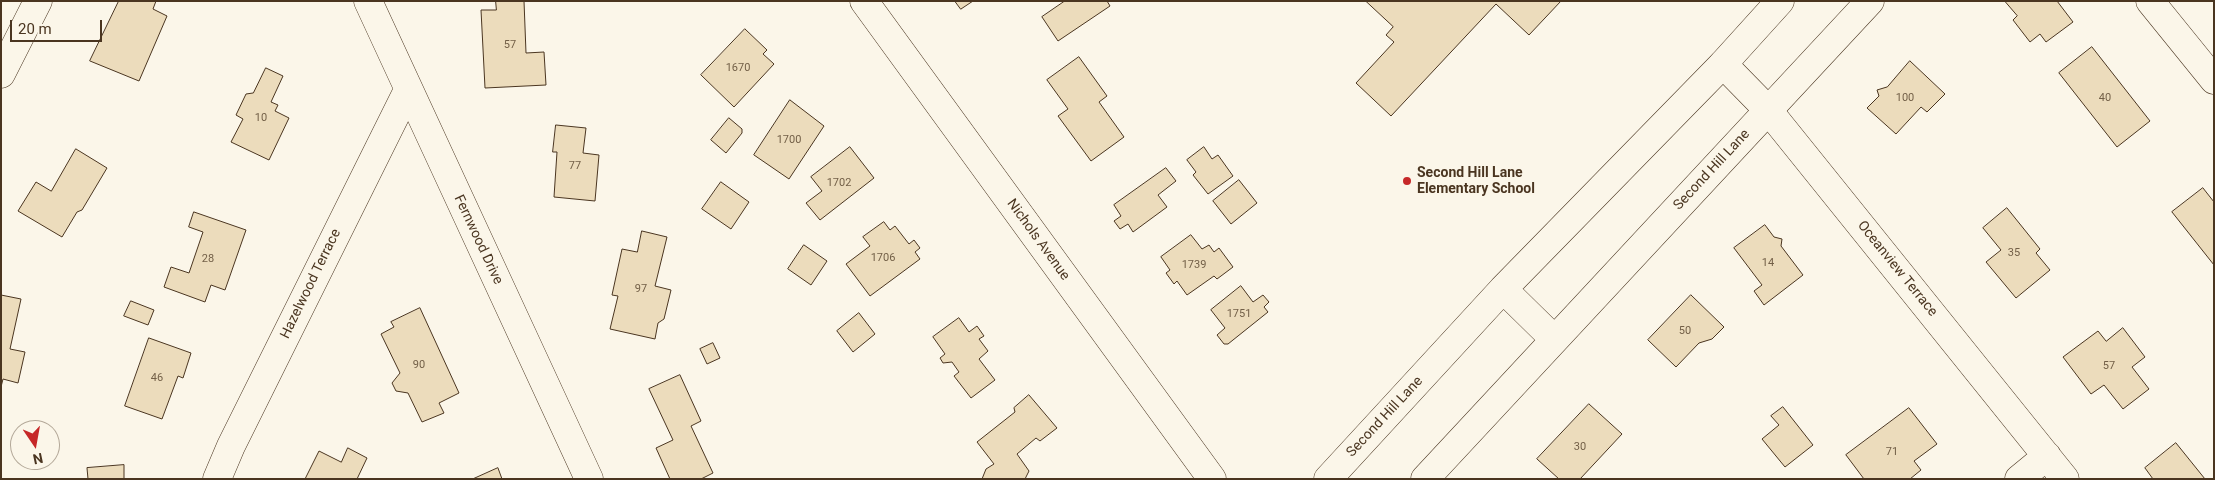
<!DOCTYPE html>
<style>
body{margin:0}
#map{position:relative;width:2215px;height:480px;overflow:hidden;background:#fbf6e9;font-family:Roboto,sans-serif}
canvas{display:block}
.frame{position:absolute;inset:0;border:2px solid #4a3520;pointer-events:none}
.north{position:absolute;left:10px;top:420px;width:50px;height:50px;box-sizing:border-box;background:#fbf6e9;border:1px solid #b4a999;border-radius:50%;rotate:168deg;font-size:14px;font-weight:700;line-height:20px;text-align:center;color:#4a3520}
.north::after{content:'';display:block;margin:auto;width:18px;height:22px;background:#c62828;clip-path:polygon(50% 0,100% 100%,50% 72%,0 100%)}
.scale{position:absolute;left:10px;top:20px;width:92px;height:22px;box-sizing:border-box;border:2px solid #4a3520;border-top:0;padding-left:6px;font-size:15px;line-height:18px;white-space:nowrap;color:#4a3520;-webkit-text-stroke:4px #fbf6e9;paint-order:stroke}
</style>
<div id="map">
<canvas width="2215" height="480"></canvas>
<div class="frame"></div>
<div class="north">N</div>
<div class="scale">20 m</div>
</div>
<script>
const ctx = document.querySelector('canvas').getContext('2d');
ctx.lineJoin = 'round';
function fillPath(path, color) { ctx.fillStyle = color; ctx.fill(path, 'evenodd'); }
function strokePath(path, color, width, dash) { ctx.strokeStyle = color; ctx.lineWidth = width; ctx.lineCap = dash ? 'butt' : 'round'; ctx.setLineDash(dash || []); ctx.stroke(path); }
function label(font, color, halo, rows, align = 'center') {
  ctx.font = font + ' Roboto,sans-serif'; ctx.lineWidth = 4; ctx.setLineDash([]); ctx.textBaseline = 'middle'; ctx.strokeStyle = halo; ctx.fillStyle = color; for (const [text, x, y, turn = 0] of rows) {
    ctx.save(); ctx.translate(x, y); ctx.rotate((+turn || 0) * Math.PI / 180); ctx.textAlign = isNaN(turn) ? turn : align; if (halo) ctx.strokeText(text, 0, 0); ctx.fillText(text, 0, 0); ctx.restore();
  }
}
const building = new Path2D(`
 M119,1h37l-3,8 14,7 -28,65 -49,-20z
 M496,1h28l2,52 18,-1 2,33 -61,3 -4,-78h15z
 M955,1h18l-12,8z
 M1065,1h42l3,5 -52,35 -16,-24z
 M1366,1h195l-32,34 -33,-31 -105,112 -35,-33 38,-41 -8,-7 7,-8z
 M2005,1h52l16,21 -27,20 -6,-8 -10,8 -17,-22 4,-4z
 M745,29l22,21 -4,4 11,10 -40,43 -33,-32z
 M2092,47l58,74 -33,26 -58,-74z
 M1079,57l28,39 -8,6 25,35 -33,24 -33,-45 10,-7 -21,-29z
 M1910,61l35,33 -18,18 -6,-5 -25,27 -29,-26 12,-12 -2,-6 10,-3z
 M266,68l17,8 -12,26 7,3 -3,6 14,7 -20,42 -38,-18 12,-23 -7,-4 10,-21 7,-1z
 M790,100l34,26 -35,53 -35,-24z
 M729,118l13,11v4l-16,20 -15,-13z
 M556,125l30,3 -3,25 16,2 -4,46 -41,-4 3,-45h-4z
 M850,147l24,31 -54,42 -14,-17 16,-12 -11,-14z
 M1204,147l8,12 6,-4 15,21 -25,18 -15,-19 3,-3 -9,-12z
 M76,149l31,19 -25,42 -5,2 -15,25 -44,-26 18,-29 15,9z
 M1166,168l10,13 -18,14 9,12 -34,25 -5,-8 -8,5 -6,-8 7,-5 -7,-11z
 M1239,180l18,23 -26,21 -18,-23z
 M721,182l28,20 -18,27 -29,-20z
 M2203,188l11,14v63l-42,-53z
 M2007,208l33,41 -4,4 14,17 -34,28 -30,-36 15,-12 -18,-22z
 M194,212l52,18 -21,60 -14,-5 -6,17 -41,-15 7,-20 18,6 14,-41 -14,-5z
 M884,222l6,8 5,-4 14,18 5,-4 6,8 -5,4 5,7 -50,37 -24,-32 24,-18 -7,-9z
 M1765,225l9,12 8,2 -1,7 22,29 -39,30 -10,-14 8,-6 -28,-37z
 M642,231l25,6 -12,49 16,4 -7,29 -6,4 -3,16 -45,-10 8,-33 -6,-1 10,-46 15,3z
 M1191,235l11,14 7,-4 5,7 5,-4 14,19 -16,12 -3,-3 -27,19 -10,-14 -3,3 -8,-11 4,-3 -9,-13z
 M804,245l23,16 -16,24 -23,-16z
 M1241,286l12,16 10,-7 6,7 -5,5 4,5 -40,32h-4l-7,-9 8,-7 -14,-18z
 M1,295l20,4 -11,50 15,3 -7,31 -15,-4 -2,8z
 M1691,295l33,32 -12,12 -13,4 -23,24 -28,-27z
 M131,301l23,9 -6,15 -24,-9z
 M420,308l39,85 -20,10 5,10 -22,9 -14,-29 -12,-2 -4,-8 8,-10 -19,-39 13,-7 -3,-5z
 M859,313l16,21 -22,18 -16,-21z
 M959,318l10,14 8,-6 7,10 -5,3 9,12 -9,8 16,21 -24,18 -17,-22 5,-4 -7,-10 -9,1 -3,-5 5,-4 -12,-17z
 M2123,328l22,29 -13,10 17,22 -26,20 -19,-24 -13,9 -28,-37 35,-26 8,10z
 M149,338l42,15 -8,25 -5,-2 -16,43 -37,-13z
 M713,343l7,15 -13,6 -7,-15z
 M680,375l21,46 -10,5 22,47 -12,6h-31l-14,-31 17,-8 -24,-51z
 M1029,395l28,33 -17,13 -4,-3 -19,16 12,17 -4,8h-43l4,-10 8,-5 -17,-22 38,-30 -1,-4z
 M1589,404l33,30 -42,45h-21l-22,-20z
 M1783,407l30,38 -28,22 -23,-28 17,-14 -8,-9z
 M1909,408l28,36 -23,17 7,9 -11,9h-46l-18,-24z
 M2176,443l29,36h-52l-8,-11z
 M348,448l19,10 -10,21h-52l14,-28 22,11z
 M124,465v14h-36l-1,-11z
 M498,468l4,11h-29z`);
fillPath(building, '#ecdcbc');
strokePath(building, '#4a3520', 1);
const street = new Path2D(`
 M368,1l221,478
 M2150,1l64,79
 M1723,64l45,46 297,369
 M1,74l37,-73
 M217,479l14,-33 177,-356
 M2019,479l28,-23`);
const secondary = new Path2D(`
 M864,1l348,478
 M1503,289l51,50
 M1328,479l175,-190 220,-225 57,-63
 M1425,479l445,-478`);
strokePath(street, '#4a3520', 29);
strokePath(secondary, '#4a3520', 29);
strokePath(street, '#fbf6e9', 28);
strokePath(secondary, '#fbf6e9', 28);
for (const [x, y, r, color] of [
 [1407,181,5,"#c62828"]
]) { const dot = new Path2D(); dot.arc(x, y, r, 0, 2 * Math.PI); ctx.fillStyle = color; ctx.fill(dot); strokePath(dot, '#fbf6e9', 2); }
label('11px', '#725f47', null, [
 ["57",510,45],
 ["1670",738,68],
 ["100",1905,98],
 ["40",2105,98],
 ["10",261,118],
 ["1700",789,140],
 ["77",575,166],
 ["1702",839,183],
 ["35",2014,253],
 ["1706",883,258],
 ["28",208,259],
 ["14",1768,263],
 ["1739",1194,265],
 ["97",641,289],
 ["1751",1239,314],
 ["50",1685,331],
 ["90",419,365],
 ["57",2109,366],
 ["46",157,378],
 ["30",1580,447],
 ["71",1892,452]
]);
label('14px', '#4a3520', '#fbf6e9', [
 ["Second Hill Lane",1712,170,-47],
 ["Fernwood Drive",478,240,65],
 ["Nichols Avenue",1038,240,54],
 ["Oceanview Terrace",1897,269,51],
 ["Hazelwood Terrace",311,284,-64],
 ["Second Hill Lane",1385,417,-47]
]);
label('bold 14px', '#4a3520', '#fbf6e9', [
 ["Second Hill Lane",1417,173],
 ["Elementary School",1417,189]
], 'left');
</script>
